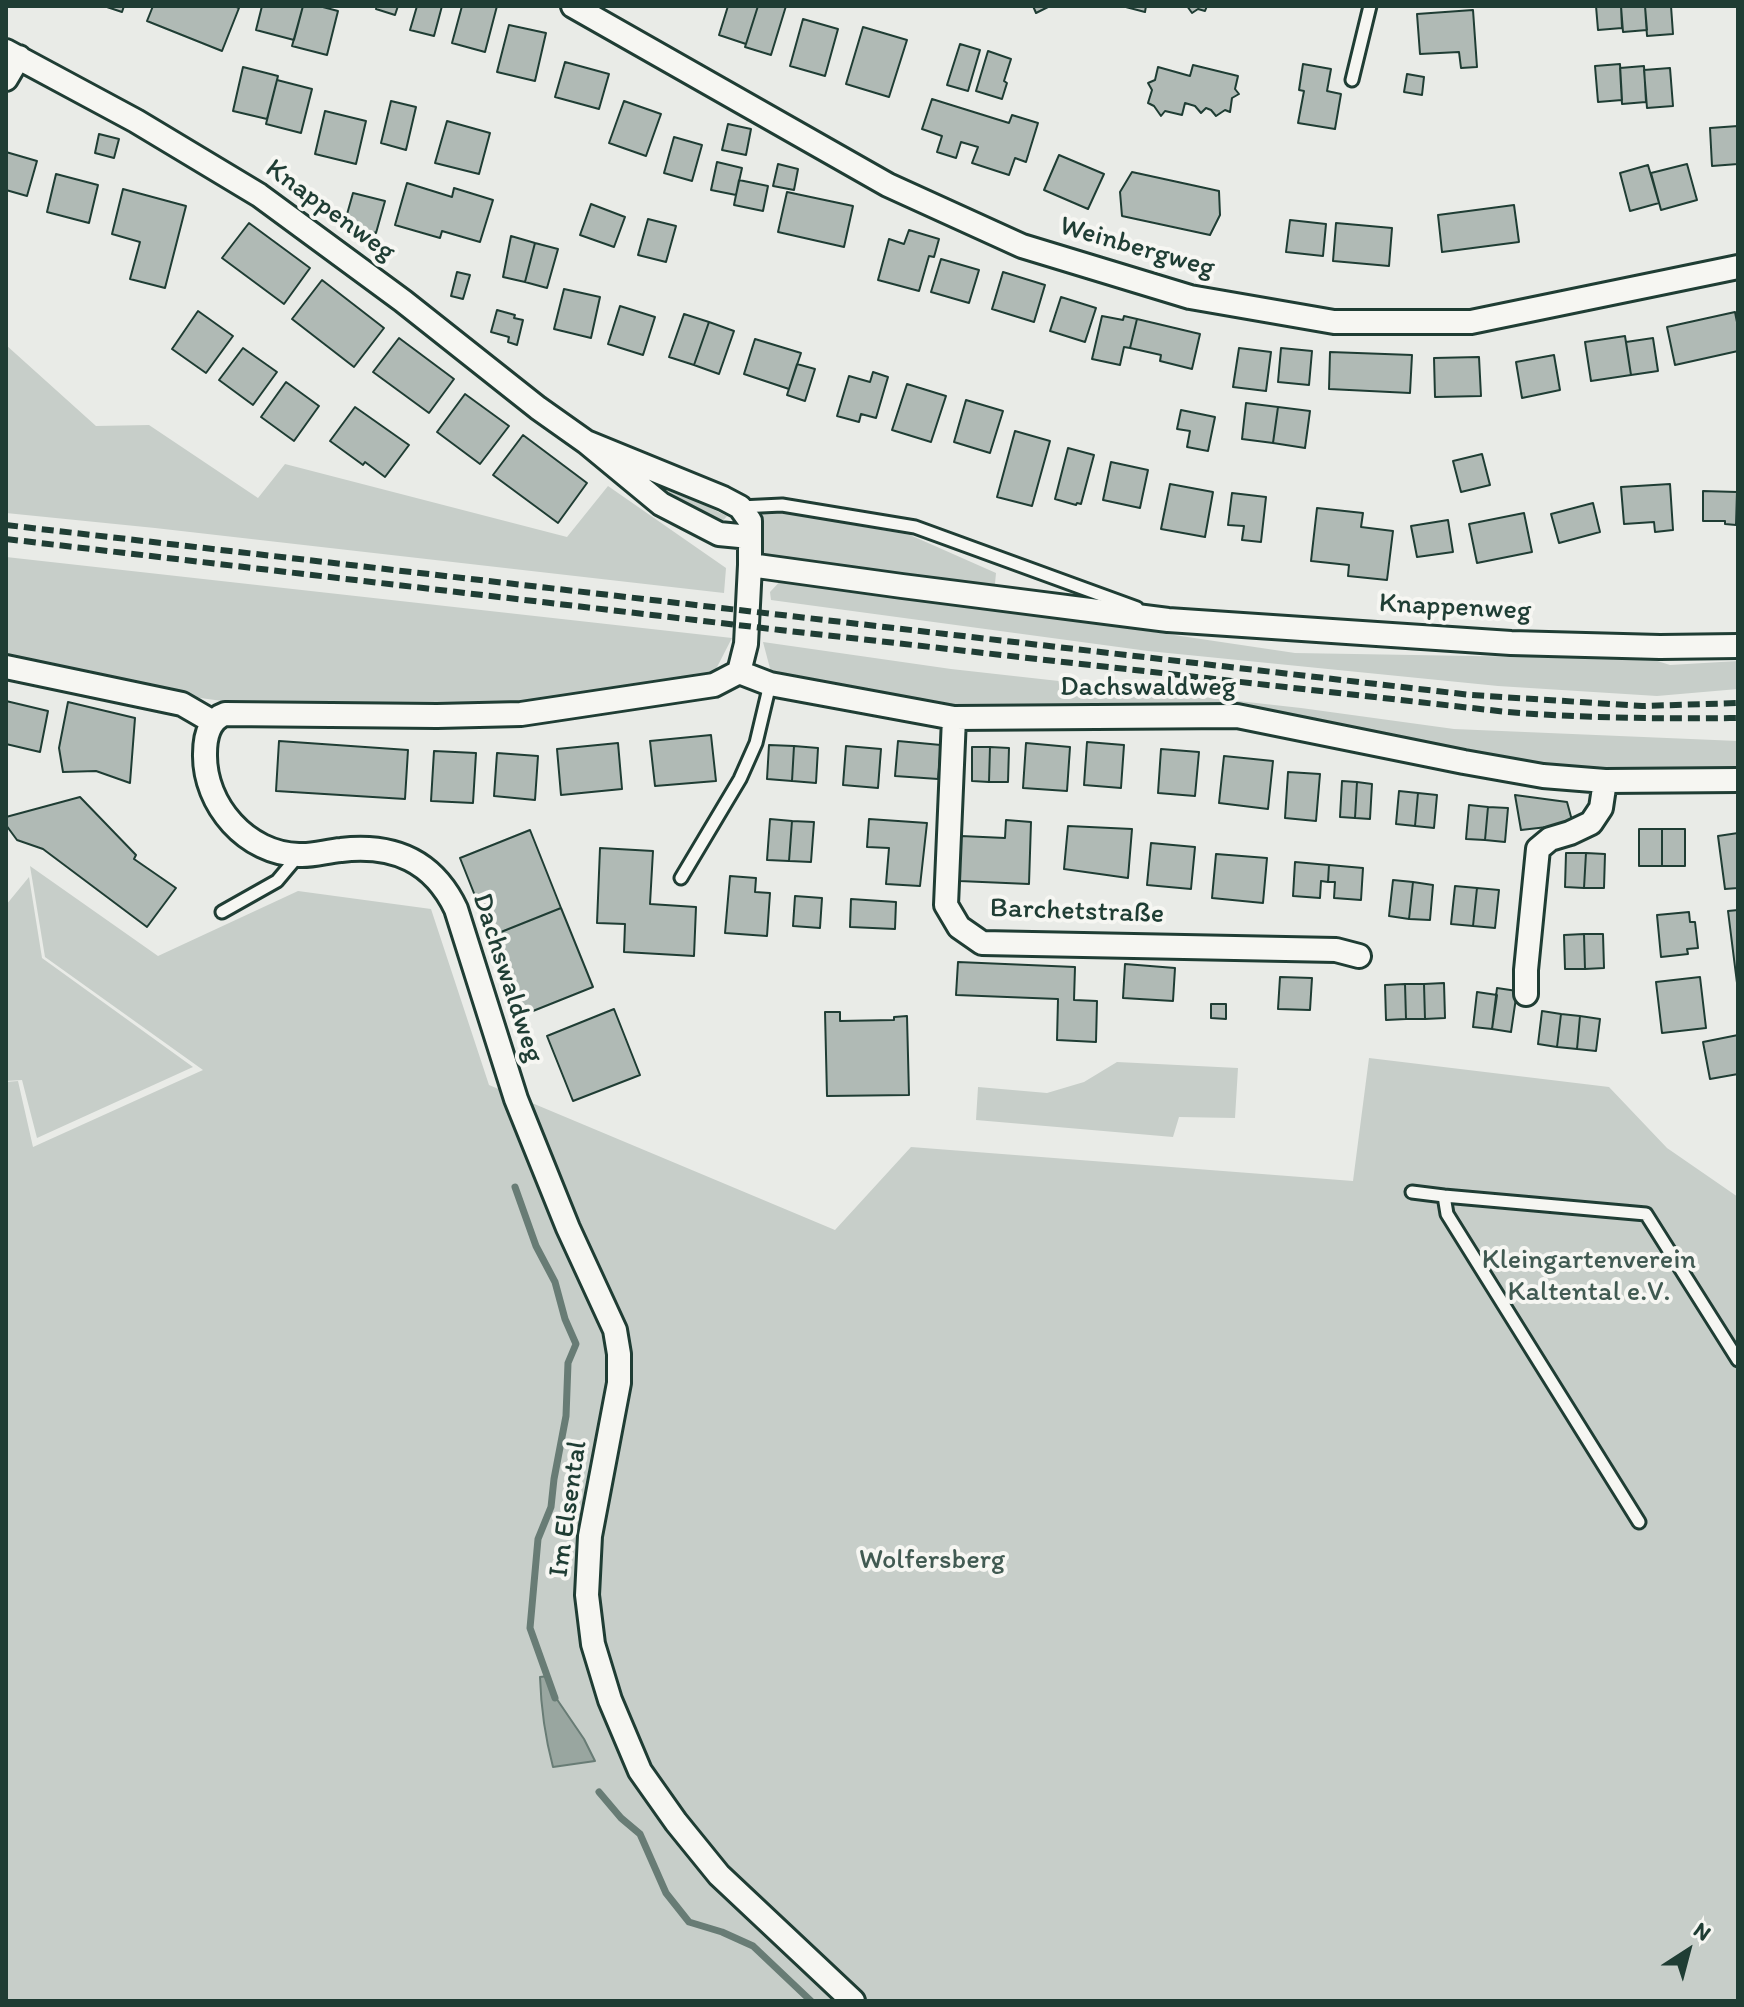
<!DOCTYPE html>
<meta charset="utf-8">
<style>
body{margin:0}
#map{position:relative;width:1744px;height:2007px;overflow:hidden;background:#e9ebe7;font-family:Itim,sans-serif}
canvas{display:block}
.frame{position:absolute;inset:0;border:8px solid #1f3d34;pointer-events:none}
.north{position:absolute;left:1648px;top:1911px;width:80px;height:80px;-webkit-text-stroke:6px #f6f6f2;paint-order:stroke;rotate:36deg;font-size:22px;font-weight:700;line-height:32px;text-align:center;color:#1f3d34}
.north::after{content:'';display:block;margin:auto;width:28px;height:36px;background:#1f3d34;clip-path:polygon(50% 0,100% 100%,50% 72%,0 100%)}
</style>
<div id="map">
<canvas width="1744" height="2007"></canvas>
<div class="frame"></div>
<div class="north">N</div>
</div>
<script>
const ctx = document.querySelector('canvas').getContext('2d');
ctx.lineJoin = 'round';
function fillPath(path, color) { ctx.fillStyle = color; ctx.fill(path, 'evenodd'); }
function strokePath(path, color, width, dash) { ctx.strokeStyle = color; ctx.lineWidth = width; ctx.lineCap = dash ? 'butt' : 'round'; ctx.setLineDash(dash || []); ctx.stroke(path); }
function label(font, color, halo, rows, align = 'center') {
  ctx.font = font + ' Itim,sans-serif'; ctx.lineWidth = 8; ctx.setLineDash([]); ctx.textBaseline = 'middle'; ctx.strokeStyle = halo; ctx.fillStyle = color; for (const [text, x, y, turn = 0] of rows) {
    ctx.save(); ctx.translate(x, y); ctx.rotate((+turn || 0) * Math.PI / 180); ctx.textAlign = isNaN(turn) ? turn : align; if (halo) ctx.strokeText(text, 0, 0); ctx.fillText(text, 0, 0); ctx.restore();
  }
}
fillPath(new Path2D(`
 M6,345l90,81 53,-1 109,73 27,-34 282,73 41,-51 118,82 -2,25 -569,-65 -149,-15z
 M648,478l79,38 -9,11 -73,-44z
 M763,509l147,26 86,38 -2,21 -232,-39z
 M6,557l726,81 -17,33 -20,7 -185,24 -43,3 -230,-2 -44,-6 -31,-10 -156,-31z
 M784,577l511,76 356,6 19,6 68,-4v28l-81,7 -159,-10 -350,-35 -377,-51 -1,-8z
 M763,642l188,27 350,39 153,21 284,12v35l-178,-3 -322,-58 -281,-4 -186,-39z
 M30,866l128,90 140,-65 133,18 58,176 346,145 76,-83 442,34 16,-123 240,29 58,61 71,49v804h-1732v-919l12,-1 15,66 170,-77 -158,-113z
 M29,877l13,81 151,109 -156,71 -15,-58 -16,1v-176z
 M1117,1062l121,6 -3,50 -56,-1 -6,20 -197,-17 2,-33 69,6 37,-11z`), '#c7cec9');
const water = new Path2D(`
 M548,1676l6,19 30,44 11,22 -42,6c-8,-30 -12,-59 -13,-90z`);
fillPath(water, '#99a6a0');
strokePath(water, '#687c75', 2);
strokePath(new Path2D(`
 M515,1187l21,59 19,36 10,37 11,25 -8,19 -2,53 -12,63 -3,28 -13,32 -8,89 25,70
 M599,1792l22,26 19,16 26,59 23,29 33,10 31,14 58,55`), '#687c75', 7);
const building = new Path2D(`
 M104,6h20l-2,6z
 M153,6h81l5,2 -17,43 -75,-30z
 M262,6h41l-9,34 -38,-10z
 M303,6h16l19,5 -11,44 -35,-9z
 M377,6h21l-3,9 -19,-6z
 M417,6h25l-8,30 -24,-6z
 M462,6h35l-12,46 -33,-9z
 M728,6h30l-12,38 -27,-9z
 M758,6h28l-15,49 -26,-8z
 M1033,6h17l-14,7z
 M1122,6h24l-1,6z
 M1187,6h20l-2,5 -7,-2 -6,4z
 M1596,6h25l1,22 -24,2z
 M1621,6h24l2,24 -24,2z
 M1645,6h26l2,28 -26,2z
 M1473,10l4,57 -16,1 -2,-16 -39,2 -3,-40z
 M803,19l35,10 -13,47 -35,-10z
 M509,25l37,8 -11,48 -38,-9z
 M863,27l44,13 -18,57 -43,-13z
 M960,44l20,6 -12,41 -21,-6z
 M988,51l23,8 -7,22 3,2 -5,16 -26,-8z
 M565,62l44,12 -10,35 -44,-12z
 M1303,64l28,5 -4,22 14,3 -6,35 -37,-6 6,-32 -5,-1z
 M1620,64l2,36 -24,2 -3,-36z
 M1193,65l45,11 -3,13 4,5 -7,4 -2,14 -5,-2 -9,6 -5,-6 -5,-2 -5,5 -6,-7 -10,-3 -3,12 -17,-4 -4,5 -7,-10 -6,-3 4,-13 -4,-7 7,-3 3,-13 32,9z
 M1644,66l2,36 -24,2 -2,-36z
 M243,67l35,9 -11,43 -34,-8z
 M1670,68l3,38 -26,2 -3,-38z
 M1407,74l17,3 -2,18 -18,-3z
 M277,80l35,9 -11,44 -35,-9z
 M932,99l77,24 3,-8 26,8 -12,39 -11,-4 -6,17 -37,-12 6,-16 -17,-5 -5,16 -19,-6 5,-16 -20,-7z
 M391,101l25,6 -10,43 -25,-7z
 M624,101l37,13 -15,42 -37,-13z
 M325,111l41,10 -10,43 -41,-10z
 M447,121l43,12 -11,41 -44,-11z
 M728,124l23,5 -5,26 -24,-5z
 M1738,126v38l-26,2 -2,-38z
 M99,134l20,5 -5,19 -19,-5z
 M674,137l28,8 -10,36 -28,-8z
 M6,152l31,9 -10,35 -21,-6z
 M1059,155l45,19 -16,35 -44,-19z
 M717,162l25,6 -6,27 -25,-5z
 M778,164l20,5 -4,21 -21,-4z
 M1687,164l10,36 -36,10 -10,-37z
 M1648,165l11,38 -29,8 -10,-38z
 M1132,172l87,19 1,24 -10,20 -88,-19 -2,-24z
 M56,174l42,11 -9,38 -42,-11z
 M739,180l29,6 -5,25 -29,-6z
 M407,183l45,14 2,-9 39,12 -13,42 -38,-11 -2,7 -45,-13z
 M123,189l63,17 -21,82 -35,-9 10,-37 -28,-8z
 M787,192l66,14 -9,41 -66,-15z
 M353,193l32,8 -9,32 -32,-8z
 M591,204l34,13 -11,30 -34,-12z
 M1514,205l5,37 -77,10 -4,-37z
 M648,219l28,7 -10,36 -28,-7z
 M1290,220l36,4 -3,32 -37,-4z
 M249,223l61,45 -26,36 -62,-46z
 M1336,223l56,5 -3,38 -56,-5z
 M909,230l30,9 -5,18 -5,-1 -10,35 -41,-11 11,-41 15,5z
 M511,236l24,7 -10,39 -22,-5z
 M535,243l23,6 -11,39 -22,-6z
 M941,259l38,11 -10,33 -38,-11z
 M457,272l13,3 -7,24 -12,-3z
 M1003,272l42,13 -11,37 -42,-13z
 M322,280l62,48 -30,39 -62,-48z
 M564,289l36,8 -9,41 -37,-9z
 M1061,297l35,11 -11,34 -35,-11z
 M620,306l35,11 -12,38 -35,-11z
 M497,310l18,5 -1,3 9,2 -6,25 -9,-3 1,-5 -18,-5z
 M198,311l35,25 -27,37 -34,-24z
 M1735,312l3,15v24l-63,14 -8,-38z
 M684,314l25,8 -15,43 -25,-8z
 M1102,316l21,4 1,-4 13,3 -7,29 -6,-1 -4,18 -28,-6z
 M1137,319l63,15 -8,35 -32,-8 1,-6 -31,-7z
 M709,322l25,9 -15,43 -25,-9z
 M1625,336l6,39 -40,6 -6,-39z
 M399,338l55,41 -25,34 -56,-41z
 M1653,338l5,33 -27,4 -5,-33z
 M755,339l46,14 -12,36 -45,-15z
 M243,348l34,24 -24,33 -34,-25z
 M1239,348l32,4 -5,39 -33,-4z
 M1281,348l31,3 -3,34 -31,-3z
 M1330,352l82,3 -2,38 -81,-4z
 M1554,355l6,35 -38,8 -6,-36z
 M1479,357l2,39 -46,1 -1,-39z
 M797,364l18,5 -10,32 -18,-6z
 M873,372l15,5 -12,41 -15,-4 -2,8 -22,-6 12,-40 21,6z
 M286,382l33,24 -25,35 -33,-24z
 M907,384l39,12 -15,46 -39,-12z
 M465,394l44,32 -29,38 -43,-32z
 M966,400l37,11 -13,42 -36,-11z
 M1246,403l32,4 -5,36 -31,-4z
 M355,407l54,38 -24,32 -20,-15 -2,3 -33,-24z
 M1278,407l32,4 -5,37 -32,-5z
 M1181,410l34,7 -7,34 -21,-4 3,-16 -13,-2z
 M1015,431l35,10 -18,65 -35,-9z
 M523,435l64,48 -29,40 -65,-48z
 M1068,448l26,7 -13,49 -4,-1 -1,2 -21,-6z
 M1482,454l8,31 -29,7 -8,-31z
 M1111,462l37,8 -8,38 -37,-8z
 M1170,484l43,8 -8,45 -44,-8z
 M1670,484l3,46 -18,2 -1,-10 -30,2 -3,-37z
 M1703,491l34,1 -1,33 -11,-1v-3h-22z
 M1232,493l34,4 -5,45 -19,-2 2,-14 -16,-1z
 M1593,503l7,29 -41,11 -8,-29z
 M1317,508l46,5 -2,14 32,4 -6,49 -39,-4 1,-11 -38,-4z
 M1524,513l8,39 -55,11 -8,-39z
 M1448,520l5,32 -36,5 -6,-31z
 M6,701l42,10 -8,41 -34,-8z
 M68,702l67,16 -5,65 -34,-12 -33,1 -4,-24z
 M711,735l5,46 -61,5 -5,-45z
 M279,741l129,9 -3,49 -129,-8z
 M898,741l43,4 -3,34 -43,-3z
 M1087,742l37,3 -3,43 -37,-3z
 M618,743l4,46 -61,6 -4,-46z
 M1026,743l44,4 -3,44 -44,-3z
 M769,745l25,1 -2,35 -25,-2z
 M794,746l24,2 -2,35 -24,-2z
 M846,746l35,3 -3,39 -35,-3z
 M972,747h18l-1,35 -17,-1z
 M990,747l19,1 -1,34h-19z
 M1161,749l38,3 -4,44 -37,-3z
 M434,751l42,2 -3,50 -42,-2z
 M497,753l41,3 -3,44 -41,-4z
 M1224,756l49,5 -5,48 -49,-6z
 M1288,772l32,2 -4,47 -31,-3z
 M1342,781l15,1 -2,36 -15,-1z
 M1357,782l15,2 -2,35 -15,-1z
 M1399,791l19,2 -3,33 -19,-2z
 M1418,793l19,2 -3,33 -19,-2z
 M1515,795l52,7 6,22 -52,6z
 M80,797l56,58 -2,4 42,29 -29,39 -104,-78 -26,-9 -11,-15v-8z
 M1469,805l19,2 -3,33 -19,-1z
 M1488,807l20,1 -3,34 -20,-2z
 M770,819l22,2 -3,40 -22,-1z
 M869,819l58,4 -7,63 -34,-2 3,-36 -22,-1z
 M1006,820l25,2 -2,62 -70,-3 2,-45 44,2z
 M792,821l22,1 -3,40 -22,-1z
 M1068,826l64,3 -4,49 -64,-9z
 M1639,829h23v37h-23z
 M1662,829h23v37h-23z
 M530,830l31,78 -70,28 -31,-78z
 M1738,833v55l-13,1 -7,-53z
 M1151,843l44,4 -4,42 -44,-4z
 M600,848l53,3 -3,53 46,3 -2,49 -70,-4 1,-28 -28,-1z
 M1566,853h20l-2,35 -19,-1z
 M1586,853l19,1 -1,34h-20z
 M1216,854l51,4 -4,45 -51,-5z
 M1295,862l34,3 -1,17 -7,-1 -1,17 -27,-2z
 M1329,865l34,3 -2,32 -27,-2 1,-16h-7z
 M730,876l26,2 -1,14 15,1 -3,43 -42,-3z
 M1393,880l20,2 -4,37 -20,-3z
 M1413,882l20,3 -3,35 -21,-1z
 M1455,886l22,2 -4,38 -22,-2z
 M1477,888l22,2 -4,38 -22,-2z
 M795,896l27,2 -2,30 -27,-2z
 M851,899l45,3 -1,27 -45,-2z
 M561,908l32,79 -70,28 -32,-79z
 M1738,910v73h-1l-9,-72z
 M1689,912l1,10h5l3,26 -11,1 1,5 -27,3 -4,-42z
 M1584,934h19l1,34 -19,1z
 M1584,934l1,35h-20l-1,-34z
 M958,962l117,5 -1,33 23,1 -1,41 -39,-2 1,-41 -102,-4z
 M1125,964l50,4 -2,33 -50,-3z
 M1280,977l32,1 -2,32 -32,-1z
 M1700,977l6,51 -44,5 -6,-51z
 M1444,983l1,35 -20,1 -1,-35z
 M1405,984l1,35 -20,1 -1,-35z
 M1405,984h19l1,35h-19z
 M1497,988l20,3 -6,41 -19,-3z
 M1477,992l20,3 -5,34 -19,-2z
 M1211,1004h15v15l-15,-1z
 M614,1009l26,66 -67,26 -26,-65z
 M1542,1011l19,3 -4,33 -19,-3z
 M825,1012h15v9l54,-1v-3l13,-1 2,79 -82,1z
 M1561,1014l19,2 -3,33 -20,-2z
 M1580,1016l20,3 -4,32 -19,-2z
 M1738,1035v39l-28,5 -7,-37z`);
fillPath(building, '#b0bab5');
strokePath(building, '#1f3d34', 2);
const lane = new Path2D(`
 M1352,80l18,-74
 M740,507l42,-2 133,22 222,81
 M681,878l59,-99 16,-36 14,-59
 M222,912l55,-31 21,-25
 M1412,1192l32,4
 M1639,1522l-192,-308 -3,-18 202,18 92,146`);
const street = new Path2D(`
 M573,6l315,179 134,61 168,51 144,25h137l267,-55
 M6,51l130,70 123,74 144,106 135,107 48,34 75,62 58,30 31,3
 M6,79l13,-22
 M586,442l137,56 17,9 10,14v44l-4,79 -7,28 -25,13 -193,29 -84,2 -212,-2c-17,6 -20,24 -20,40 -1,51 42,100 94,101 14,1 28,-4 42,-5 53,-6 92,11 115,59l60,190 52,129 47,102 4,24v29l-29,153 -3,59 6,49 17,56 30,71 36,51 43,53 134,126
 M750,565l152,21 266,34 343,23 149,4 78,-1
 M6,667l176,37 31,18
 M739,672l31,12 184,34 283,-2 227,46 79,14 62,5 133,-1
 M954,718l-8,187 13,22 23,16 354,7 23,6
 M1526,994v-24l12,-121 12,-10 20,-6 21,-10 10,-15 4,-27`);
strokePath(lane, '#1f3d34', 17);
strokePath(street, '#1f3d34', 28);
strokePath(lane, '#f6f6f2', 11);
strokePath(street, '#f6f6f2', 22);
strokePath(new Path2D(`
 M6,525l1465,170 171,11 96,-3
 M6,539l774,91 727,82c77,6 154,7 231,6`), '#1f3d34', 6, [12, 6]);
label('28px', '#1f3d34', '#f6f6f2', [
 ["Knappenweg",330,211,36],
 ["Weinbergweg",1137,248,16],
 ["Knappenweg",1455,608,3],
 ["Dachswaldweg",1148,688],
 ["Barchetstraße",1077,912,2],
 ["Dachswaldweg",507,978,72],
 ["Im Elsental",569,1509,-82]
]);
label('28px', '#415a52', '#f6f6f2', [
 ["Kleingartenverein",1589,1261],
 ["Kaltental e.V.",1589,1293],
 ["Wolfersberg",932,1561]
]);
</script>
